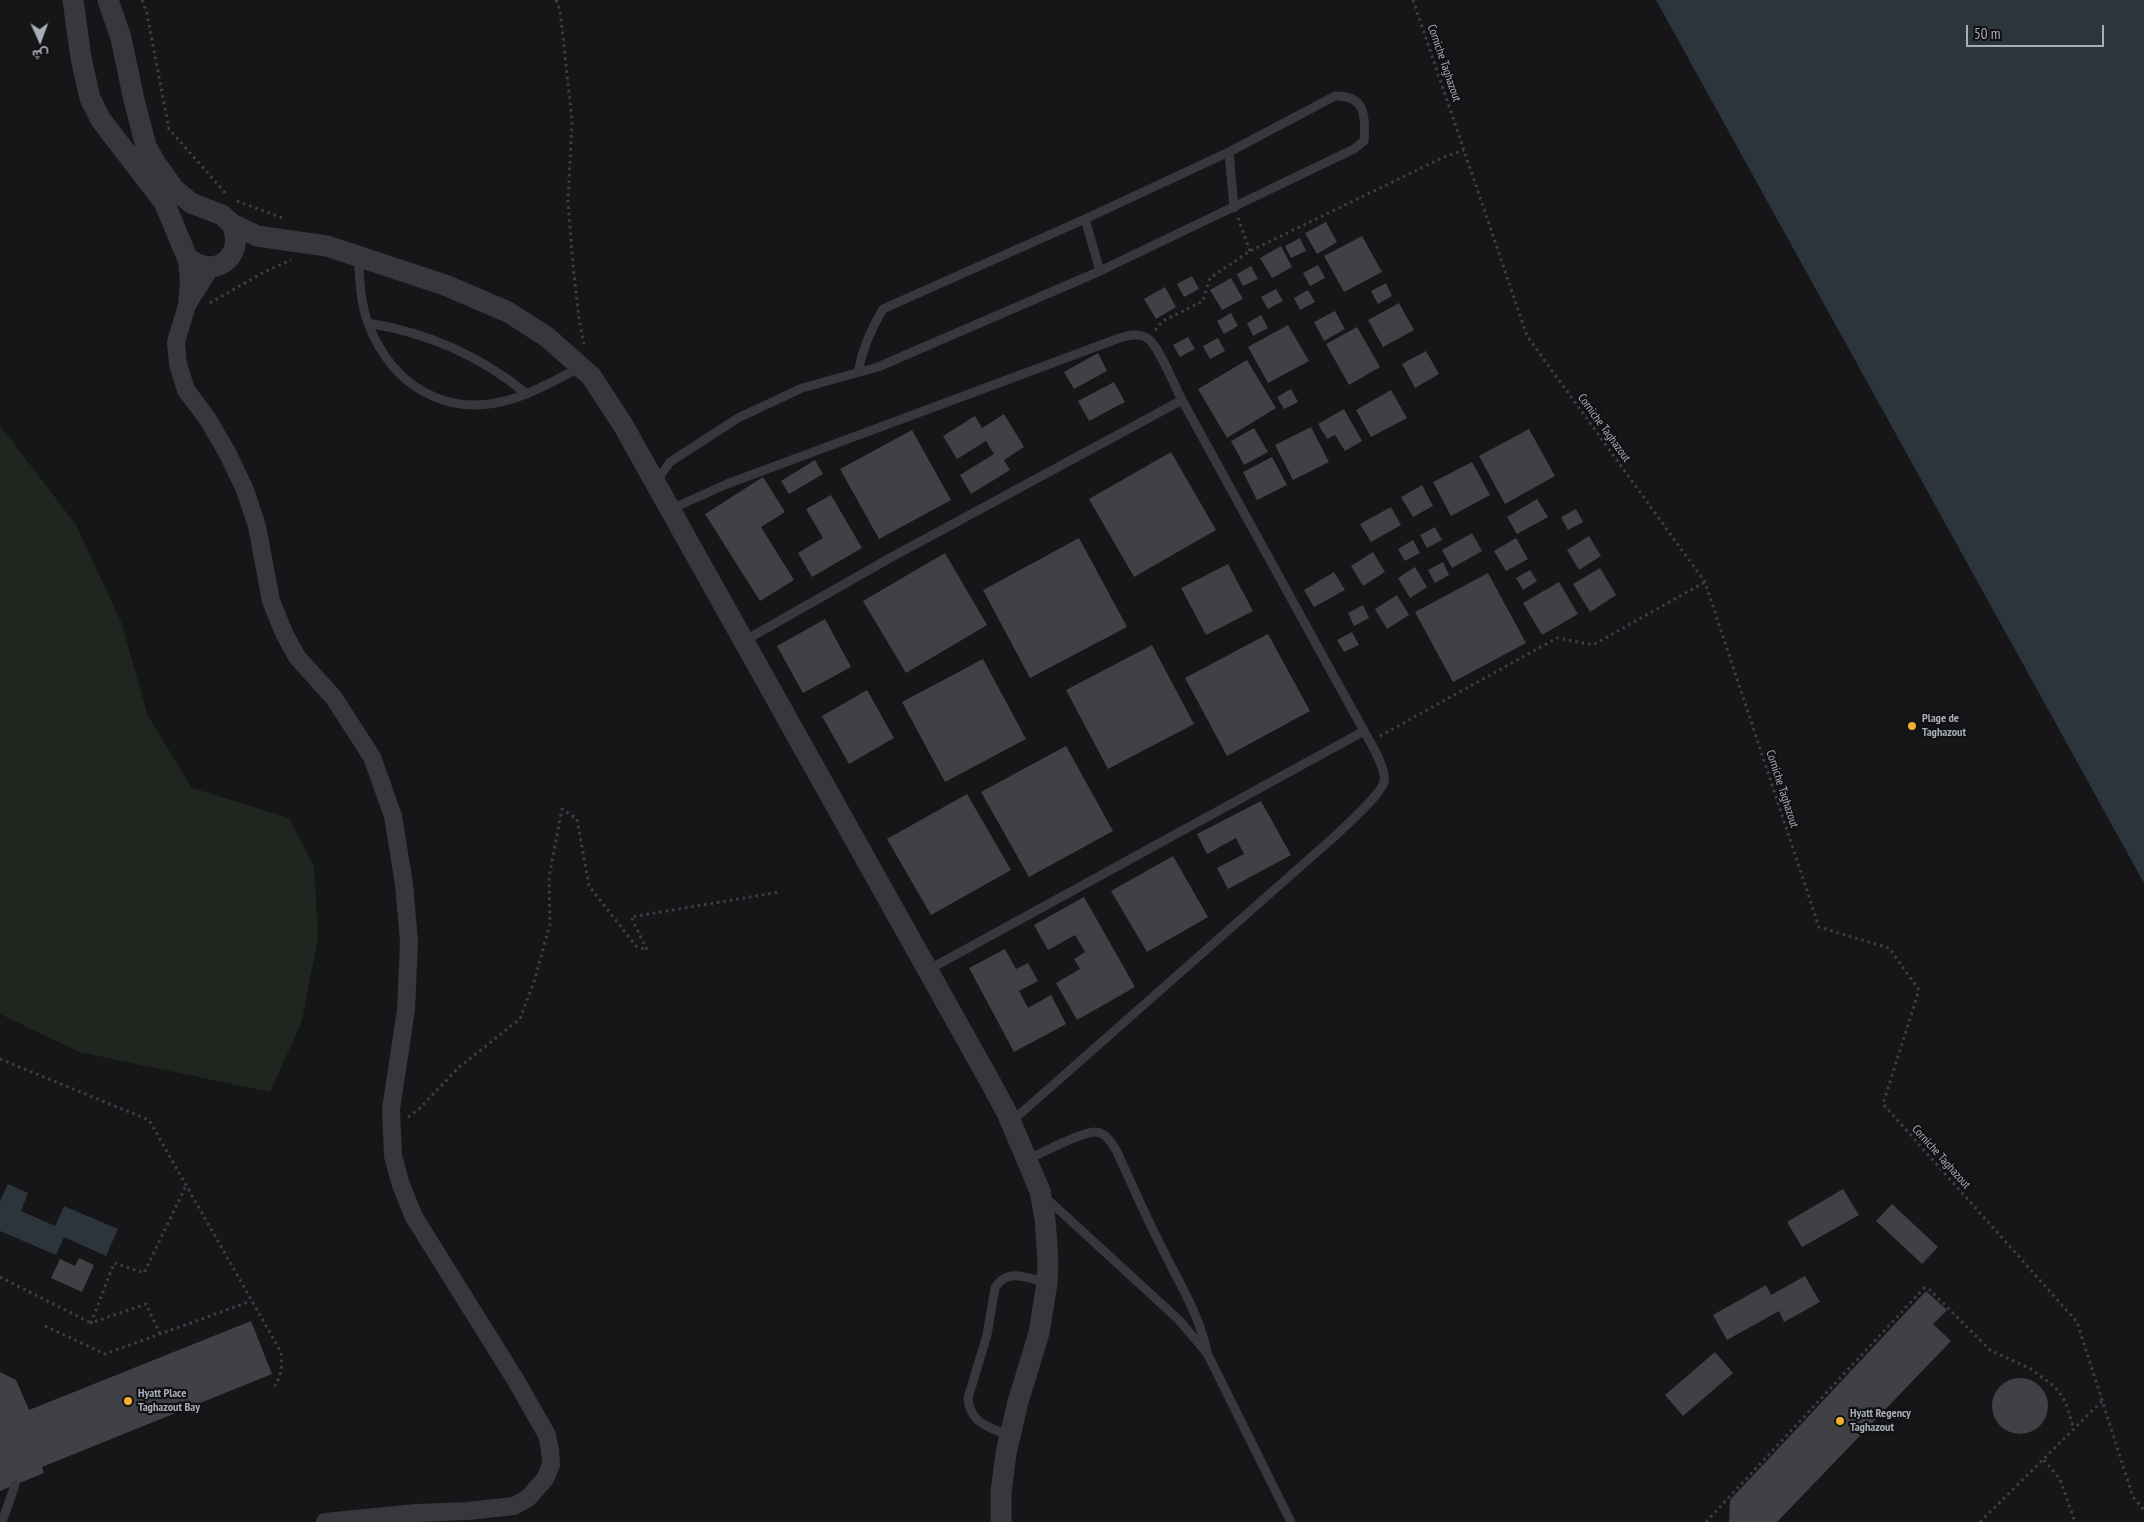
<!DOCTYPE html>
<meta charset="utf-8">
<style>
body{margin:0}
#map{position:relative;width:2144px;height:1522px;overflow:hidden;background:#161618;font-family:"PT Sans Narrow",Vazirmatn,sans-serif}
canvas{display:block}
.north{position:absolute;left:15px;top:15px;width:50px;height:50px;-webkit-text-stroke:4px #111113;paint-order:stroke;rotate:178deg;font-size:14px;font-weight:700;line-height:20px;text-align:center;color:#a8adb8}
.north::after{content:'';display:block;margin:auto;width:18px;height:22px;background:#a8adb8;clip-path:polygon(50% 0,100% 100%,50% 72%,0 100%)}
.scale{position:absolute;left:1966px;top:25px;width:138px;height:22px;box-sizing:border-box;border:2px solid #a8adb8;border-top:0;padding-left:6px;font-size:15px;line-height:18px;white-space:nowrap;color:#a8adb8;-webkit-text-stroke:4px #111113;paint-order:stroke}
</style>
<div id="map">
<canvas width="2144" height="1522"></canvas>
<div class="north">ش</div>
<div class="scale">50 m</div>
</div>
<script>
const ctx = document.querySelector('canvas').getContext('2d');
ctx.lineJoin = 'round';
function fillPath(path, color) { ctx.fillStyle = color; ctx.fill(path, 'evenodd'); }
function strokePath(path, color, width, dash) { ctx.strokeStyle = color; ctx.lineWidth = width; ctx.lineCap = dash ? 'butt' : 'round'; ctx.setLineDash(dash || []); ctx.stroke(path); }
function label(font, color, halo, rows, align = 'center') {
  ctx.font = font + ' "PT Sans Narrow",sans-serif'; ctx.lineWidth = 4.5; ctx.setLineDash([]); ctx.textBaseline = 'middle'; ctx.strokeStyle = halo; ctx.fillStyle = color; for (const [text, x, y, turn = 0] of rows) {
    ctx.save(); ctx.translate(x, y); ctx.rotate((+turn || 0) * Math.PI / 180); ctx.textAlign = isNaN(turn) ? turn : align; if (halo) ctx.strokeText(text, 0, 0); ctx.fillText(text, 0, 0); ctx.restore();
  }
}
fillPath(new Path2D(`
 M0,427l7,7 69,91 45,97 27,94 44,72 97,30 25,48 4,71 -16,84 -32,71 -191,-40 -79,-38z`), '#1e261f');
fillPath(new Path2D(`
 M1656,0h488v883z
 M8,1184l20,9 -7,18 34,15 9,-20 54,23 -12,27 -42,-19 -8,18 -56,-24v-30z`), '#2c353c');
fillPath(new Path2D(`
 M1326,222l11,20 -20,12 -12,-21z
 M1362,236l20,36 -38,20 -20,-36z
 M1300,238l6,13 -15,7 -6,-12z
 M1281,246l11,21 -20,11 -12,-20z
 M1318,265l7,13 -15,8 -7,-13z
 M1251,266l7,13 -15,7 -6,-12z
 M1192,276l7,13 -15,8 -7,-13z
 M1231,278l12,21 -21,11 -12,-20z
 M1386,283l6,13 -14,8 -7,-13z
 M1165,287l11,20 -20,12 -12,-20z
 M1276,289l7,12 -15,8 -7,-12z
 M1308,290l7,12 -15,8 -6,-12z
 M1399,303l15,27 -31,17 -15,-27z
 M1335,311l10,18 -21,12 -10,-19z
 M1231,313l7,13 -14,8 -7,-13z
 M1261,315l7,13 -15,8 -6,-13z
 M1288,325l21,36 -41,22 -20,-36z
 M1357,327l23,40 -31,18 -23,-41z
 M1188,337l7,12 -15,8 -7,-12z
 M1218,338l7,13 -15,8 -7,-13z
 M1426,351l13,23 -24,14 -13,-24z
 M1098,353l9,18 -33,18 -10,-17z
 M1247,360l29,48 -49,30 -29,-49z
 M1114,382l11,20 -36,19 -11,-20z
 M1291,389l7,13 -14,7 -7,-12z
 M1391,390l16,28 -36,19 -15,-27z
 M1344,409l18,32 -17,10 -10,-16 -8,4 -9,-15z
 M1004,414l20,33 -20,13 6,10 -39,24 -11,-19 34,-21 -8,-13 -29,18 -14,-23 32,-20 7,12z
 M1311,427l18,35 -36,18 -18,-35z
 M1254,428l14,24 -24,13 -13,-24z
 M1529,429l26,47 -50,28 -26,-48z
 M912,430l39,70 -72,39 -39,-70z
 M1171,452l45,78 -82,47 -45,-78z
 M1272,457l15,28 -30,15 -14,-28z
 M815,460l8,14 -34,20 -8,-13z
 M1472,462l18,33 -39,21 -18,-34z
 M763,477l22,35 -24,15 33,53 -34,21 -55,-87z
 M1422,485l11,21 -20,11 -12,-20z
 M831,495l31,53 -50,29 -14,-24 25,-15 -17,-29z
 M1537,499l11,18 -31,17 -10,-17z
 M1391,507l10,18 -30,17 -11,-18z
 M1576,509l7,13 -15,8 -7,-13z
 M1435,527l7,13 -15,8 -7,-13z
 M1472,533l10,18 -30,17 -10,-18z
 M1589,536l12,20 -22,14 -12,-20z
 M1079,538l48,89 -97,51 -47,-88z
 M1516,538l12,21 -22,12 -12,-20z
 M1413,540l7,13 -15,8 -7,-12z
 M1373,552l12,20 -22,14 -12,-20z
 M945,553l42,72 -81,48 -43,-72z
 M1443,562l6,13 -14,8 -7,-13z
 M1228,564l25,47 -47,24 -25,-47z
 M1415,567l12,20 -17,11 -12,-20z
 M1600,568l16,27 -26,17 -17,-28z
 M1530,570l7,11 -14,9 -7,-12z
 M1334,572l11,18 -31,17 -10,-17z
 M1488,573l38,70 -73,39 -38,-70z
 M1559,582l19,32 -36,21 -19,-32z
 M1397,595l12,20 -22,14 -12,-20z
 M1363,605l6,13 -15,8 -6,-13z
 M825,619l26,48 -48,26 -26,-47z
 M1352,632l7,13 -15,7 -7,-12z
 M1268,634l42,77 -83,45 -42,-78z
 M1152,645l42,79 -86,45 -42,-79z
 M983,659l43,80 -81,43 -43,-80z
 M867,690l27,48 -45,26 -27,-48z
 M1066,746l47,85 -84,46 -48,-85z
 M967,794l44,76 -80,45 -44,-76z
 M1261,801l30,54 -63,34 -11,-21 27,-14 -8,-16 -29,16 -10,-20z
 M1173,856l35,61 -61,35 -36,-61z
 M1084,897l51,90 -58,33 -21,-37 24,-14 -6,-10 11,-7 -10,-17 -27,15 -14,-25z
 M1005,949l11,20 12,-6 10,18 -19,10 9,17 23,-13 15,29 -52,28 -45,-84z
 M1843,1189l16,26 -57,32 -15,-25z
 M1892,1204l46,43 -16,17 -46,-43z
 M79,1258l15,7 -12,27 -31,-14 9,-19 15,7z
 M1805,1276l15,26 -36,20 -5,-11 -52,29 -14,-25 53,-30 5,10z
 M1926,1291l21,19 -14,14 18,17 -174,181h-48l1,-22z
 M251,1321l21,53 -230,93 2,6 -44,18v-119l16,8 13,30z
 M1715,1352l18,21 -50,43 -18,-21z
 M1992 1406a28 28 0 1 1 56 0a28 28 0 1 1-56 0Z`), '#404145');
strokePath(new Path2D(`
 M142,0l5,14 22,115 58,66
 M556,0l4,10 12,110 -4,82 5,63 6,54 5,25
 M1413,0l114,336 178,246 114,345 70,21 30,42 -36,114 194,218 56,175 11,13
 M237,201l48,18
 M1238,218l12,33
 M210,303l54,-31 27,-12
 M1155,330l8,-9 40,-20 7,-23 40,-27 192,-93 22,-8
 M1380,736l177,-98 36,7 112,-63
 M0,1059l149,61 132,232c1,13 1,22 -6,34
 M408,1117l12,-9 38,-40 62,-49 14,-37 16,-58 -1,-47 13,-68 15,10 12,67 47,60 11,4 -16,-33 149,-25
 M0,1277l91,46
 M45,1326l60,28 146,-53
 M160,1334l-14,-30 -55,19 23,-60 30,10 42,-87
 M2044,1460l16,19 15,43
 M1706,1522l218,-234 5,1 61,61 41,19 24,18 10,14 9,28
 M1980,1522l122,-121`), '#3d3f44', 3, [2.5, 4]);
strokePath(new Path2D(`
 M1229,152l5,56
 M1085,219l15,52
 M358,256c2,23 2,46 10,67 24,63 78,96 144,76 24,-7 47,-21 69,-32
 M368,323c60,10 111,32 159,71
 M656,482l14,-20 68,-44 64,-30 76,-21 222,-96 254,-122 10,-8c2,-25 1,-46 -29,-45l-106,56 -144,67 -202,90c-12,20 -21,41 -25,63
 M671,509l56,-25 390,-145c9,-3 21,-7 30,-1 11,6 28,49 35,62l182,331c6,11 23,38 20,51 -4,14 -39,44 -50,55l-323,285
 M744,641l146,-83 292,-158
 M928,970l436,-239
 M1028,1159c14,-6 55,-28 68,-27 10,1 15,10 20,18 16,34 31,70 49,104 16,32 35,63 42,98
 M1045,1197l134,123 28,33 84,169
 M1010,1436c-21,-9 -40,-12 -42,-38l19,-63 8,-47c12,-21 33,-10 52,-5
 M2,1522l13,-37`), '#37383d', 9);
strokePath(new Path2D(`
 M187,257l2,26 -2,22 -11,37 2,22 8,26 21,28 21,36 17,36 12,36 14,75 13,32 13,24 37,41 38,59 21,59 11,68 5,58 -3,68 -15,99 2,47 8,29 13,32 101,162 32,56 3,15 1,15 -6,14 -17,19 -14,8 -46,5 -52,2 -91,9
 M187,305l24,-38`), '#37383d', 18);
strokePath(new Path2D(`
 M73,0l8,58 9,40 11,22 63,82 23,55c27,24 59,0 45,-33
 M108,0l13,38 13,62 12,46 10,18 18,25 17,14 31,12 10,9 25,12 70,10 118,39 63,27 39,25 44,39 32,49 369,660 15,28 33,78 5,28 3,42 -1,22 -8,50 -21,69 -12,51 -5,40v29`), '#37383d', 21);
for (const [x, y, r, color] of [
 [1912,726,5,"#f2b134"],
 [128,1401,5,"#f2b134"],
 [1840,1421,5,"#f2b134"]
]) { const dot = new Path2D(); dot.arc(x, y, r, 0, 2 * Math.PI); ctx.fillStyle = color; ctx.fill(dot); strokePath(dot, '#111113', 2); }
label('12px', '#a8adb8', '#111113', [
 ["Corniche Taghazout",1444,63,71],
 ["Corniche Taghazout",1604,428,54],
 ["Corniche Taghazout",1782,789,72],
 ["Corniche Taghazout",1941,1157,48]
]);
label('bold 12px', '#a8adb8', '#111113', [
 ["Plage de",1922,719],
 ["Taghazout",1922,733],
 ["Hyatt Place",138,1394],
 ["Taghazout Bay",138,1408],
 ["Hyatt Regency",1850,1414],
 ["Taghazout",1850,1428]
], 'left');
</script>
